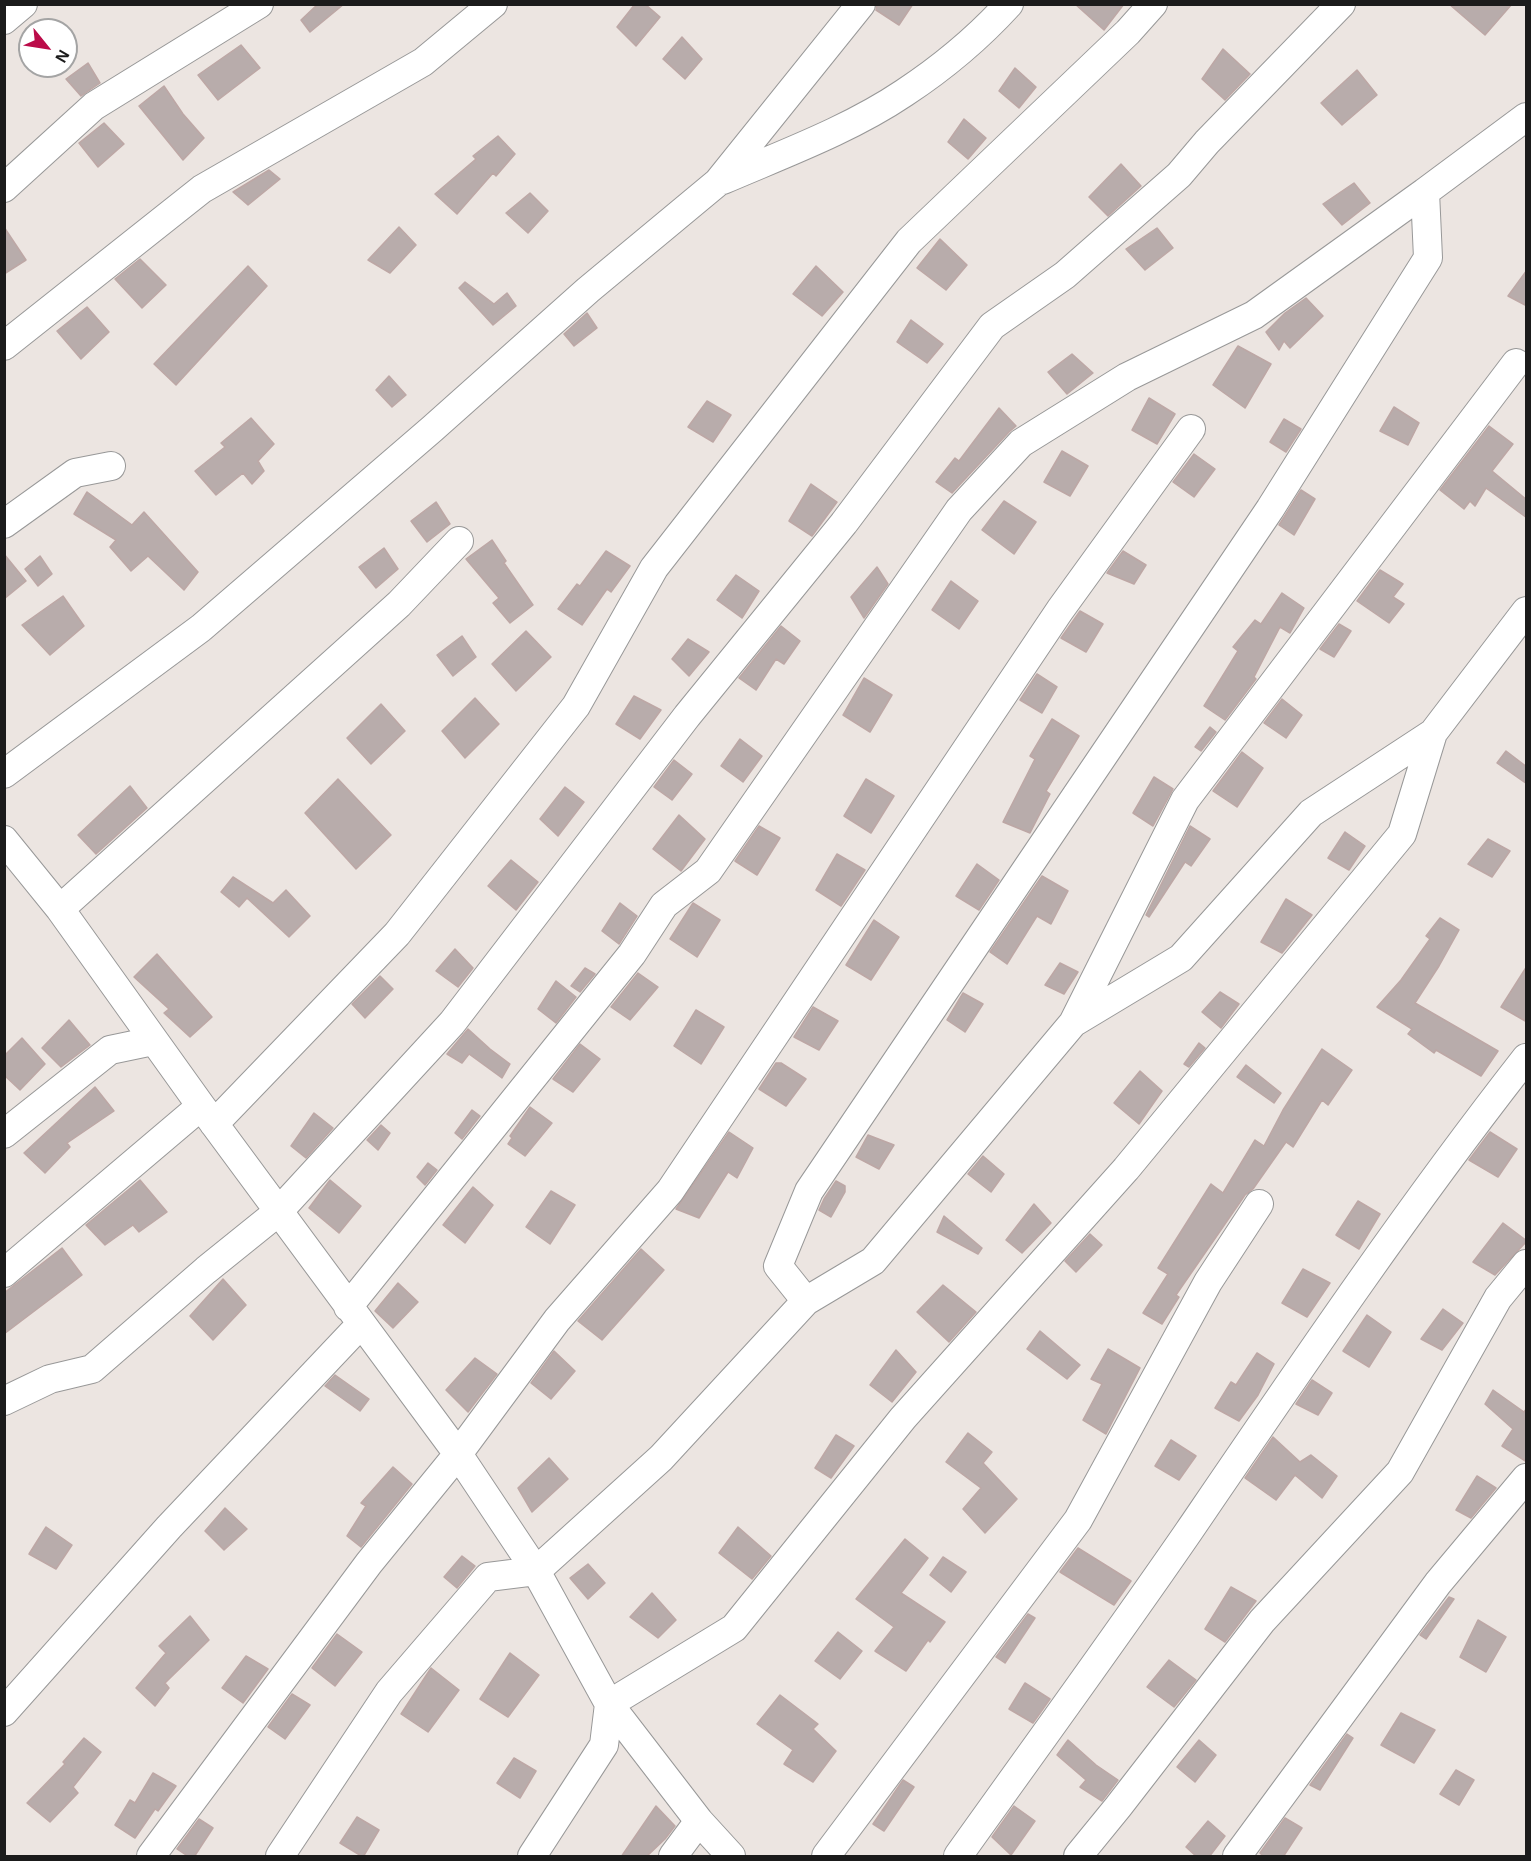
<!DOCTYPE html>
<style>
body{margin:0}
#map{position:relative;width:1531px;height:1861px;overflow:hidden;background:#ece5e1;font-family:Helvetica,sans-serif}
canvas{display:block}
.frame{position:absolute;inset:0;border:6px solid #1b1b1b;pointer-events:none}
.north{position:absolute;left:18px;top:18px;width:60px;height:60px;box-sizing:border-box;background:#fff;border:2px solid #a4a4a4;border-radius:50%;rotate:120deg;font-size:16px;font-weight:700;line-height:24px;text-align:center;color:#1b1b1b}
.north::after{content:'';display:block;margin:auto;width:21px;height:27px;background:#bb0c49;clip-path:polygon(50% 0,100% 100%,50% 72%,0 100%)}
</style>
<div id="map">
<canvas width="1531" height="1861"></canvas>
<div class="frame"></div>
<div class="north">N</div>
</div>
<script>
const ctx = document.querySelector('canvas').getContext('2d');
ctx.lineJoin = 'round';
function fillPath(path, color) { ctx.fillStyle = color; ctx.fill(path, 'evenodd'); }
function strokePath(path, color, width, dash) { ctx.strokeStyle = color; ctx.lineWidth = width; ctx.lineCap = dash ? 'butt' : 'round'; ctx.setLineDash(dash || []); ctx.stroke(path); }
const building = new Path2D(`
 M318,4h26l-34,28 -9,-12z
 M635,4h10l15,13 -24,29 -19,-19z
 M877,4h36l-14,21 -23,-15z
 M1075,4h49l-20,26z
 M1449,4h63l-27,31z
 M682,37l20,22 -17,20 -22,-20z
 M241,45l19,23 -42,32 -20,-25z
 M1223,49l27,25 -25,26 -23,-21z
 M88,63l12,20 -19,13 -15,-17z
 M1015,68l21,19 -17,21 -20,-17z
 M1357,70l20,25 -35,30 -21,-22z
 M164,86l19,28 21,24 -21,22 -44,-54z
 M964,119l22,19 -18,21 -20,-17z
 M104,123l20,21 -26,23 -19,-24z
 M498,136l17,18 -19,22 -3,-3 -36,41 -22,-20 41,-35 -3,-3z
 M1121,164l20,22 -33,30 -19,-19z
 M269,170l11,9 -32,26 -15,-13z
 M1354,183l16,20 -28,22 -19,-21z
 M530,193l18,18 -20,22 -22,-20z
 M4,227l22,33 -22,14z
 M399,227l17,18 -26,28 -22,-13z
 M1157,228l16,20 -28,22 -19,-21z
 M940,239l27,26 -21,25 -29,-22z
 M140,259l26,26 -24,23 -27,-29z
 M248,266l19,20 -91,99 -22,-21z
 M816,266l27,26 -21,24 -29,-22z
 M1527,270v36l-19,-10z
 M465,282l29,22 13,-11 9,13 -23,19 -34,-37z
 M1306,298l17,18 -33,32 -6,-7 -5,9 -13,-18 19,-19z
 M87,307l22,25 -28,27 -24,-28z
 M587,313l10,15 -23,18 -10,-12z
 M911,320l32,24 -16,19 -30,-21z
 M1238,346l33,18 -26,44 -32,-23z
 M1072,354l21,19 -26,21 -19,-22z
 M389,376l17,19 -14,12 -16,-17z
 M1149,398l26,16 -18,30 -25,-14z
 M707,401l24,14 -18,27 -25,-15z
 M1394,407l25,16 -11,22 -28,-14z
 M999,408l17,18 -7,6 -57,61 -16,-11 19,-24 4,3z
 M251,418l23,26 -16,17 6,10 -12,13 -9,-11 -27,22 -21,-24 30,-24 -4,-4z
 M1284,419l17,10 -15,23 -16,-10z
 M1489,426l24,18 -21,27 35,29v18l-41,-30 -11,18 -5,-5 -6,8 -24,-19z
 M1062,451l26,15 -18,30 -26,-14z
 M1194,454l21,15 -21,28 -21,-15z
 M811,484l26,18 -25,34 -23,-15z
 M1301,490l14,9 -21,36 -15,-10z
 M87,492l45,33 12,-13 54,60 -14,18 -36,-34 -17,15 -21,-24 6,-7 -42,-26z
 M1004,501l32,21 -22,32 -32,-24z
 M436,502l14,22 -23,18 -16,-21z
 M492,540l14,21 -2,2 29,42 -23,18 -17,-20 6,-5 -33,-39z
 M384,548l14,21 -22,19 -17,-21z
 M606,551l24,15 -19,26 -4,-3 -25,36 -24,-16 19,-25 3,2z
 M1123,551l23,14 -12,19 -27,-11z
 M4,554l22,27 -22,18z
 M40,556l12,18 -14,12 -13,-17z
 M877,567l11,17 -24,34 -13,-21z
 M1380,570l23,14 -10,13 11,7 -15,19 -32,-22z
 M736,575l23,16 -17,27 -25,-18z
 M951,581l27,20 -19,28 -27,-19z
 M1282,593l22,15 -14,25 -10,-6 -26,50 2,2 -31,41 -21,-14 34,-55 -5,-4 22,-27 6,4z
 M63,596l21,30 -34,29 -28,-30z
 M1080,611l23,13 -17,28 -25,-14z
 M1339,624l12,7 -17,26 -14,-8z
 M781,626l19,15 -16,23 -8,-5 -20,31 -17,-12z
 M526,631l25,26 -35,34 -24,-27z
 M462,636l14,21 -23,19 -16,-21z
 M688,639l21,13 -20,24 -17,-17z
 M1037,674l20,13 -15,26 -22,-13z
 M864,678l28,17 -22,37 -27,-17z
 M634,696l27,14 -21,29 -24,-15z
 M475,698l24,26 -34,34 -23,-27z
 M1282,699l20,16 -16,23 -22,-15z
 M381,704l24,27 -34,33 -24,-26z
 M1052,719l27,17 -33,55 4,3 -20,39 -27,-11 32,-63 -5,-3z
 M1210,727l6,5 -15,19 -6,-4z
 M740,739l22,17 -19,26 -22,-16z
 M1506,751l21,16v17l-30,-21z
 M1242,752l21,16 -26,39 -24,-16z
 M674,760l18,14 -20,26 -18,-13z
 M1154,777l19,12 -20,37 -20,-13z
 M338,779l53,56 -35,34 -51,-56z
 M866,779l28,17 -23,37 -27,-17z
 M130,786l17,22 -51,46 -18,-19z
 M565,787l19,15 -26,34 -18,-17z
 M679,815l26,24 -24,32 -28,-22z
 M759,826l21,12 -23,37 -22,-14z
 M1190,826l20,13 -19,27 -6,-4 -36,55 -3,-2z
 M1345,832l20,14 -16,24 -21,-12z
 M1488,839l22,12 -18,26 -24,-13z
 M837,854l28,16 -24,36 -25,-16z
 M511,860l27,22 -22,28 -28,-24z
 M977,864l22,16 -20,30 -23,-14z
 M1042,876l26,15 -17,33 -14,-8 -30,48 -17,-12z
 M233,877l40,26 13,-13 24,26 -21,21 -42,-39 -8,9 -18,-15z
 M1286,899l26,16 -30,38 -21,-11z
 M620,903l17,13 -18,28 -17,-13z
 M693,903l27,17 -23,37 -27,-18z
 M1440,918l19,12 -20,36 -24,37 83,48 -17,25 -45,-26 -2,3 -26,-19 4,-5 -35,-22 24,-27 29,-41 -4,-3z
 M874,920l25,17 -28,43 -25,-15z
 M455,949l18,19 -15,19 -22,-16z
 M157,954l55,63 -22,20 -26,-24 5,-4 -35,-32z
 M1060,963l18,9 -14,22 -19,-9z
 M1527,966v56l-26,-15z
 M585,968l10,6 -15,18 -9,-6z
 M638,973l20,14 -28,33 -19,-13z
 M380,976l13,13 -28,29 -13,-14z
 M556,981l20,16 -20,26 -18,-14z
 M1220,992l19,12 -18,24 -19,-16z
 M963,993l20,11 -18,28 -18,-12z
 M813,1007l25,14 -19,29 -25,-13z
 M696,1010l28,17 -23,37 -27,-18z
 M69,1020l21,25 -29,22 -19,-19z
 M468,1029l22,20 20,15 -8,14 -33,-24 -7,9 -15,-9z
 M22,1038l23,26 -25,26 -16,-15v-19z
 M1199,1043l6,5 -16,19 -5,-3z
 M580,1044l20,15 -27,33 -20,-13z
 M1322,1049l30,21 -24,35 -6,-5 -29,47 -7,-5 -33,47 -8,6 -69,100 3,2 -17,27 -19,-11 25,-39 -10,-6 53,-84 12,9 32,-53 9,6 19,-36z
 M776,1063h5l25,16 -20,27 -27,-17z
 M1246,1065l35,28 -7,10 -37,-26z
 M1140,1071l22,20 -23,33 -25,-21z
 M95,1087l19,24 -47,32 3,4 -25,26 -21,-20z
 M530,1107l22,16 -27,33 -17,-12 4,-6 -2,-2z
 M472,1110l8,6 -18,23 -7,-6z
 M314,1113l19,15 -27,30 -15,-12z
 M381,1125l9,8 -12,17 -11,-10z
 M729,1132l24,16 -16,30 -9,-6 -29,46 -23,-9z
 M1490,1132l27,17 -19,28 -29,-17z
 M868,1135l26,10 -15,24 -23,-12z
 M983,1156l21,18 -13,18 -23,-18z
 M428,1163l9,7 -12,15 -8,-8z
 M140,1180l27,32 -28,20 -6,-7 -28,20 -19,-20z
 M330,1180l31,26 -22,27 -30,-25z
 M836,1181l9,5v6l-14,25 -12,-7 5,-11z
 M473,1187l20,18 -28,38 -22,-18z
 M551,1191l24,14 -25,39 -24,-17z
 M1358,1201l22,13 -21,35 -23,-14z
 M1034,1204l17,19 -29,30 -16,-13z
 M944,1216l38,32 -4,6 -41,-22z
 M1503,1223l24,18 -32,34 -22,-13z
 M1090,1234l12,11 -26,27 -11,-11z
 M62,1248l20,27 -78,59v-41z
 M641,1249l23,21 -62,70 -24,-19z
 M1303,1269l27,14 -23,34 -25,-14z
 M223,1279l23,26 -33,35 -23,-24z
 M398,1283l20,19 -25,26 -18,-17z
 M943,1285l33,27 -27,30 -32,-30z
 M1443,1309l20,14 -21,27 -21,-11z
 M1367,1315l24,17 -22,35 -26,-16z
 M1040,1331l40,34 -13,14 -40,-30z
 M1108,1349l32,19 -34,66 -23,-14 19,-36 -11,-5z
 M896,1350l20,22 -24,30 -22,-17z
 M554,1351l21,20 -24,28 -20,-16z
 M1257,1353l17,11 -16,31 -19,26 -24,-13 16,-26 5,3z
 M475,1358l22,16 -29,38 -22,-22z
 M335,1375l34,24 -9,12 -35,-25z
 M1312,1380l20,13 -14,22 -22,-11z
 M1493,1390l31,22 3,-4v54l-25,-16 11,-17 -28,-25z
 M968,1433l24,19 -9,11 34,36 -32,34 -22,-24 18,-21 -35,-26z
 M836,1435l18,11 -23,32 -16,-10z
 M1273,1437l27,25 11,-7 26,21 -15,22 -27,-23 -19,25 -31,-22z
 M1171,1440l25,16 -17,24 -24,-14z
 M549,1458l19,21 -36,33 -14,-24z
 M393,1467l19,17 -51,63 -14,-11 19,-30 -5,-3z
 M1477,1476l19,12 -25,30 -15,-8z
 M225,1508l22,21 -23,21 -19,-19z
 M46,1527l26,18 -16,24 -27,-15z
 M738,1527l33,29 -19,23 -33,-26z
 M905,1539l23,19 -27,35 44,29 -15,20 -2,-2 -22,31 -31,-20 19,-24 -38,-28z
 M1078,1548l53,33 -17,24 -54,-33z
 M462,1556l13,10 -18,22 -13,-11z
 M943,1557l23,15 -15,20 -21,-17z
 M588,1564l17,19 -17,16 -18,-21z
 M1231,1587l25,14 -31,41 -20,-13z
 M652,1593l24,27 -18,18 -28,-21z
 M1449,1597l5,2 -28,40 -6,-4z
 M1028,1614l7,4 -30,45 -9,-6z
 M190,1616l19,24 -44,43 4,5 -14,18 -19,-18 30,-35 -7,-7z
 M1478,1620l28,17 -20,35 -26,-15z
 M838,1632l24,19 -22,28 -25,-18z
 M337,1634l25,18 -27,34 -23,-18z
 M510,1653l29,22 -31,42 -28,-18z
 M246,1656l22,13 -25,34 -21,-15z
 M1169,1660l27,20 -22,27 -27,-20z
 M431,1668l28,22 -31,42 -27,-18z
 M1025,1683l25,16 -17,24 -24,-14z
 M292,1694l18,11 -25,34 -17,-12z
 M780,1695l38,29 -5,5 23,22 -23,31 -29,-18 9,-14 -36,-26z
 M1401,1713l34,17 -21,33 -33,-18z
 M1347,1734l6,4 -33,52 -10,-5z
 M84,1738l17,14 -28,35 5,6 -28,29 -23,-19 38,-39 -2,-2z
 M1068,1740l28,25 22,15 -16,21 -22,-14 6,-7 -29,-25z
 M1199,1740l17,15 -21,27 -18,-15z
 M514,1758l22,13 -16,27 -23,-15z
 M1456,1770l18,10 -15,25 -19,-11z
 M153,1773l23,13 -18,25 -3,-2 -20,29 -20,-13 15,-25 5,3z
 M903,1780l11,7 -30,44 -11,-7z
 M656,1806l19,20 -10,13 -19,18h-25z
 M1014,1806l21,15 -24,34 -19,-18z
 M357,1817l22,13 -16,27 -23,-14z
 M1285,1818l17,10 -19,29h-19l-4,-4z
 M199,1819l14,9 -19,29h-5l-12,-8z
 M1208,1821l17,15 -16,21h-12l-11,-10z`);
fillPath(building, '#b8acab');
strokePath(building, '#bda7a5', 1.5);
const minor = new Path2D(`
 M4,20l19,-16
 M723,180c60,-26 126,-50 181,-87 38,-25 74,-55 105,-89
 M4,188l90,-82 165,-102
 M4,346l198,-157 221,-127 70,-58
 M4,524l71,-51 36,-7
 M4,774l197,-146 231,-199 156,-139 130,-108 143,-178
 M4,840l56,69 141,197 257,348 78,117 73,133 90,117 32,35
 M60,909l339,-305 60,-63
 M1073,1023l112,-223 331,-437
 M214,1124l183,-190 179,-228 78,-138 255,-327 219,-209 25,-28
 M4,1134l106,-84 43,-9
 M4,1273l197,-167
 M806,1301l-28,-35 31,-75 461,-682 158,-251 -3,-66 101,-75
 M348,1307l284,-353 32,-49 44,-34 251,-361 62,-67 106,-66 127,-62 171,-123
 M4,1401l46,-22 42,-10 114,-99 72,-58 174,-189 235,-307 157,-193 148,-197 73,-51 114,-100 28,-33 134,-138
 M4,1712l165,-185 192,-203
 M151,1856l218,-293 89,-109 99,-134 113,-129 390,-581 131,-181
 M280,1856l109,-164 99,-115 48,-6 125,-113 145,-157 67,-40 200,-238 108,-65 130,-145 122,-80 93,-122
 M532,1856l72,-111 5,-41 125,-76 169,-210 223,-249 276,-335 31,-101
 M673,1856l26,-35
 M826,1856l252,-336 130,-238 51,-78
 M958,1856c77,-108 156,-216 231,-325 109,-160 218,-321 337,-473
 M1078,1856l40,-49 144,-186 138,-149 98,-174 28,-34
 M1237,1856l201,-273 88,-105`);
strokePath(minor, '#989898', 30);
strokePath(minor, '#fff', 28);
</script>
